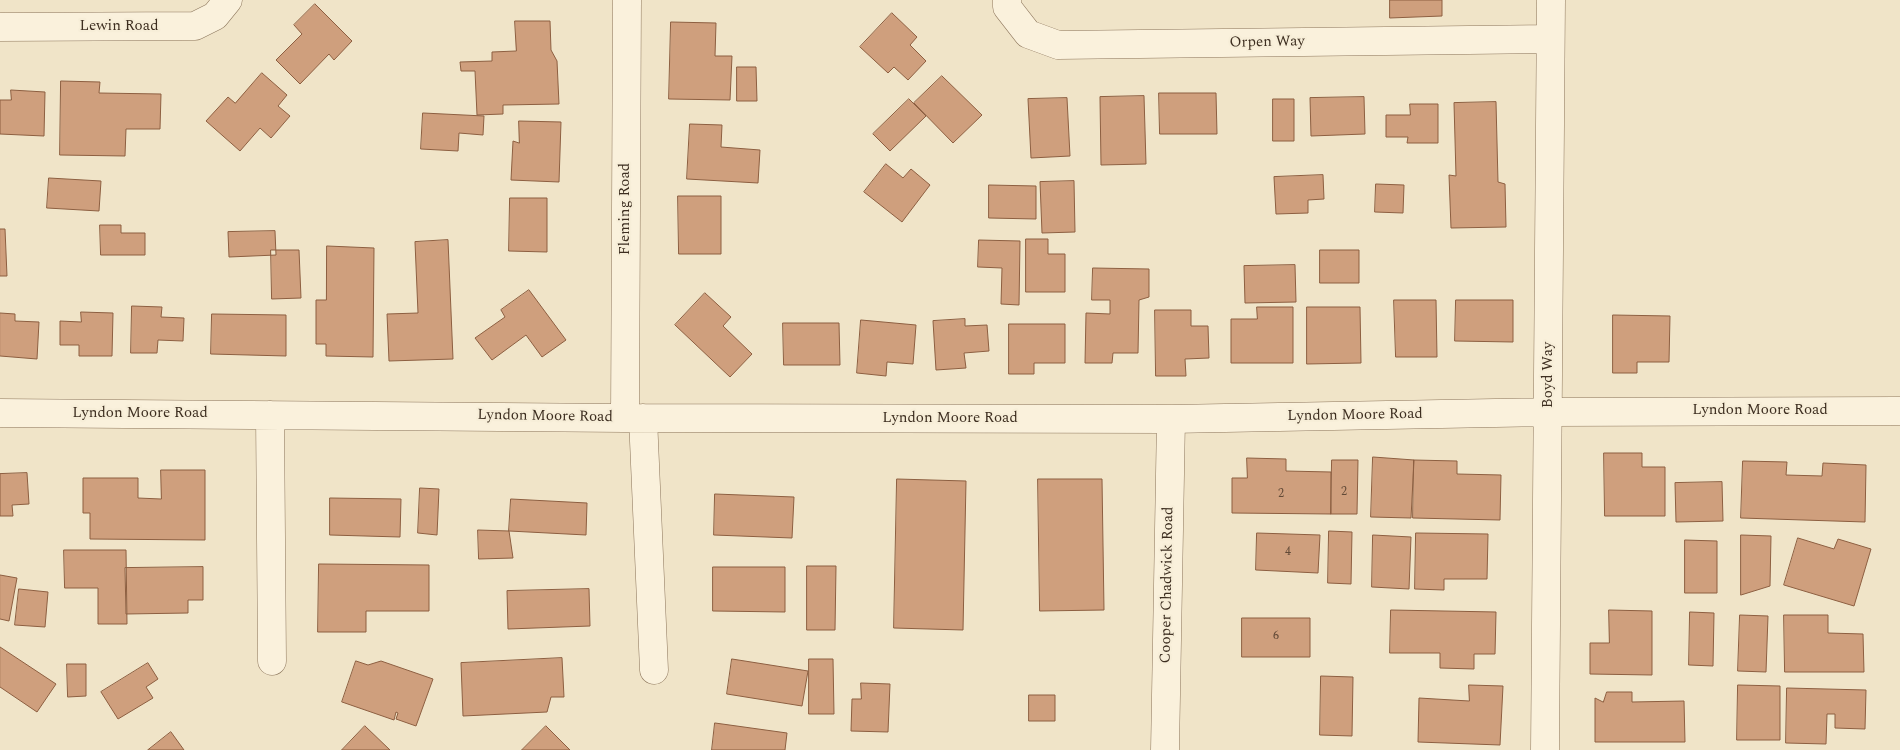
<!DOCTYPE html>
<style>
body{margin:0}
canvas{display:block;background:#f0e4c8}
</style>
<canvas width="1900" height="750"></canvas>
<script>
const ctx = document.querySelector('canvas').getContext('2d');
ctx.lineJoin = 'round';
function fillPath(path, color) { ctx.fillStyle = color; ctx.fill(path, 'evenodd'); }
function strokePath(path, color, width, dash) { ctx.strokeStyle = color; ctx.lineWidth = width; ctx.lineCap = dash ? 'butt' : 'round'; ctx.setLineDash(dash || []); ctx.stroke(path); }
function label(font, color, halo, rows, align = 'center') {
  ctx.font = font + ' Spectral,serif'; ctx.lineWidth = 4.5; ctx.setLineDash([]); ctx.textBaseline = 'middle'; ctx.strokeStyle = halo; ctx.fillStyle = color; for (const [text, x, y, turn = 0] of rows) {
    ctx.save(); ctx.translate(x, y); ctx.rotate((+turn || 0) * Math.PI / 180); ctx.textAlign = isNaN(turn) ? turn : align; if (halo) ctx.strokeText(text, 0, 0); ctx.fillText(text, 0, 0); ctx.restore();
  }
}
const building = new Path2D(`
 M1390,0h52v16l-52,2z
 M315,4l37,37 -18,19 -5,-6 -29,30 -24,-24 26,-26 -8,-9z
 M892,13l25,24 -7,8 16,16 -18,19 -14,-13 -6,6 -28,-26z
 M515,21h35l1,29 6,11 2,43 -56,1v9l-26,1 -2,-44h-14l-1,-9 32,-1v-9l24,-1z
 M671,22l45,1 -1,33h17l-2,44 -61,-1z
 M737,67h19l1,34h-20z
 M262,73l25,22 -9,11 12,10 -19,22 -11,-10 -20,23 -34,-30 22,-24 7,6z
 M942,76l40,39 -29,28 -39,-40z
 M61,81l39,1 -1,11 62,1 -1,35h-34l-1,27 -65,-1z
 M11,90l34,2 -1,44 -44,-2v-34h11z
 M1159,93h57l1,41h-57z
 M1144,96l2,68 -45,1 -1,-68z
 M1364,97l1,37 -54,2 -1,-38z
 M1067,98l3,58 -39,2 -3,-59z
 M909,99l17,17 -36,35 -17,-17z
 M1273,99h21v42h-21z
 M1496,102l2,80 7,2 1,43 -55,1 -2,-53 7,1 -2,-73z
 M1410,104h28v39h-31l1,-6h-22v-22h24z
 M423,113l61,3 -1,19 -24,-2 -1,18 -37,-2z
 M519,121l42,1 -2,60 -48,-2 2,-39 6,2z
 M690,124l32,1 -1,22 39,3 -2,33 -71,-4z
 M886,164l17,14 8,-9 19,16 -28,37 -38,-30z
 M1323,175l1,24 -16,1v13l-32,1 -2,-37z
 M49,178l52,3 -2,30 -52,-3z
 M1074,181l1,51 -33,1 -2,-51z
 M1376,184l28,1 -1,28 -28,-1z
 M989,185l47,1v33l-47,-1z
 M678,196h43v58h-42z
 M510,198h37v54l-38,-1z
 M100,225h21v8h24v22h-44z
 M0,229h5l2,47h-7z
 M275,231l1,24 -47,2 -1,-25z
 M1026,239h22v15h17v38h-39z
 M448,240l5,119 -64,2 -2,-47 31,-1 -3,-71z
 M979,240l41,1 -1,64 -18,-1 1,-36 -24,-1z
 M327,246l47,2 -1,109 -47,-1v-12h-10v-44h10z
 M271,250h28l2,48 -29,1z
 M1320,250h39v33h-39z
 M1295,265l1,37 -51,1 -1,-37z
 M1093,268l56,1v28l-10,3 -1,53h-25l-1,10h-27l1,-50 24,1v-14h-18z
 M529,290l37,50 -24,17 -16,-22 -34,25 -17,-22 30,-21 -4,-7z
 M705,293l26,24 -8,9 29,28 -22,23 -55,-52z
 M1394,300h42l1,57h-41z
 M1456,300h57v42l-58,-1z
 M132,306l30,1 -1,10 23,1 -1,23 -25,-1 -1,13h-26z
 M1257,307h36v56h-62v-44h26z
 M1307,307h53l1,56 -54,1z
 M1155,310h36v16h17l1,32 -24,1 1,17h-30z
 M81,312l32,1 -1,43h-33v-11h-19v-24l21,1z
 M0,313l15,1v7l24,1 -2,37 -37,-3z
 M212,314l74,1v41l-75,-2z
 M1613,315l57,1 -1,46h-32v11h-24z
 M965,319v7l22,-1 2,26 -25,2 2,15 -30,2 -3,-49z
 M861,320l55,5 -3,39 -26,-2 -1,14 -29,-3z
 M783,323h56l1,42h-56z
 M1009,324h56v39h-31v11h-25z
 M1604,453h38v14h23v49h-60z
 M1373,457l41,3 -3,58 -40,-1z
 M1247,458l39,1v12l45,1v42l-99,-1v-35h15z
 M1332,460h26l-1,54h-26z
 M1414,460l43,1v13l44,1 -1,45 -87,-2z
 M1743,461l44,1 -1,13 36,1 1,-13 43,2 -1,57 -124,-4z
 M161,470h44v70l-115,-1v-26h-7v-35h55v20l23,1z
 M27,473l2,31 -17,1 1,11h-13v-42z
 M897,479l69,2 -3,149 -69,-2z
 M1038,479h64l2,131 -64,1z
 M1722,482l1,39 -47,1 -1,-39z
 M420,488l19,1 -2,46 -19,-2z
 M715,494l79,3 -2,41 -78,-3z
 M330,498l71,1 -1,38 -70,-2z
 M511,499l76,4 -1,32 -77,-4z
 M478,530l31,1 4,27 -34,1z
 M1329,531l23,1 -1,52 -23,-1z
 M1257,533l63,2 -2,38 -62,-3z
 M1416,533l72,1 -1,45h-43v11l-29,-1z
 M1373,535l38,2 -2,52 -37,-2z
 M1741,535l30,1 -1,50 -29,9z
 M1798,538l36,11 4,-10 33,10 -17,57 -70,-21z
 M1685,540l32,1v52h-32z
 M64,550h62l1,74h-29v-36h-33z
 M319,564l110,1v46h-63v21h-48z
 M807,566h29l-1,64h-28z
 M203,567v33h-15v13l-62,1 -1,-46z
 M713,567h72v45l-72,-1z
 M0,575l17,3 -8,43 -9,-2z
 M19,589l29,3 -3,35 -30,-2z
 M589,589l1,37 -82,3 -1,-38z
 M1391,610l105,2 -1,42h-21v15l-34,-1v-15h-50z
 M1609,610l43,1v64l-62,-1v-31h19z
 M1690,612l24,1 -1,53 -24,-1z
 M1740,615l28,1 -2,56 -28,-1z
 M1784,615h44v18l35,1 1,38h-79z
 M1242,618h68v39h-68z
 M0,647l56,37 -19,28 -37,-25z
 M562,658l2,39h-13l-4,15 -84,4 -2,-53z
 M732,659l76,12 -6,35 -75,-12z
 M809,659h24l1,55h-25z
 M356,661l12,4 13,-4 52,18 -17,47 -20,-7 2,-6 -2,-1 -2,8 -52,-18z
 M148,663l10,16 -12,8 7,11 -35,21 -17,-27z
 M67,664h19v32l-18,1z
 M1321,676l32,1 -1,59 -32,-1z
 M861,683l29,1 -2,48 -37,-1 1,-32h9z
 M1469,685l34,1 -3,59 -82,-3 1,-44 50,3z
 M1738,685l42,1v54h-43z
 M1787,688l79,2 -1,39 -30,-1v-14h-8l-1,30 -40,-1z
 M1607,692h25v10l52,-1 1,41h-90v-44l8,4z
 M1029,695h26v26h-26z
 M715,723l72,10 -2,17h-73z
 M365,726l25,24h-48z
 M546,726l24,24h-48z
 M171,732l13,18h-36z`);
fillPath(building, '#cf9f7d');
strokePath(building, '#8d5f41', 1);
const minor = new Path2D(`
 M1007,0v7l21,27 30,11 492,-6
 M0,27l195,-1 20,-10 13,-16
 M0,413l625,5 546,1 378,-7 351,-1
 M270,415l2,246
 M625,418l2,-418
 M643,418l11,252
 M1165,750l6,-331
 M1545,750l6,-750`);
strokePath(minor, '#8d765c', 29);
strokePath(minor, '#faf1dc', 28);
label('12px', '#624a37', null, [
 ["2",1344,493],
 ["2",1281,495],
 ["4",1288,553],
 ["6",1276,637]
]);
label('15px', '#3d2e20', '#f7eed8', [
 ["Lewin Road",119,27],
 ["Orpen Way",1267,43,-1],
 ["Fleming Road",626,209,-90],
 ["Boyd Way",1549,375,-90],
 ["Lyndon Moore Road",1760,411],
 ["Lyndon Moore Road",140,414],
 ["Lyndon Moore Road",1355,416,-1],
 ["Lyndon Moore Road",545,417,1],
 ["Lyndon Moore Road",950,419],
 ["Cooper Chadwick Road",1168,585,-89]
]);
</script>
